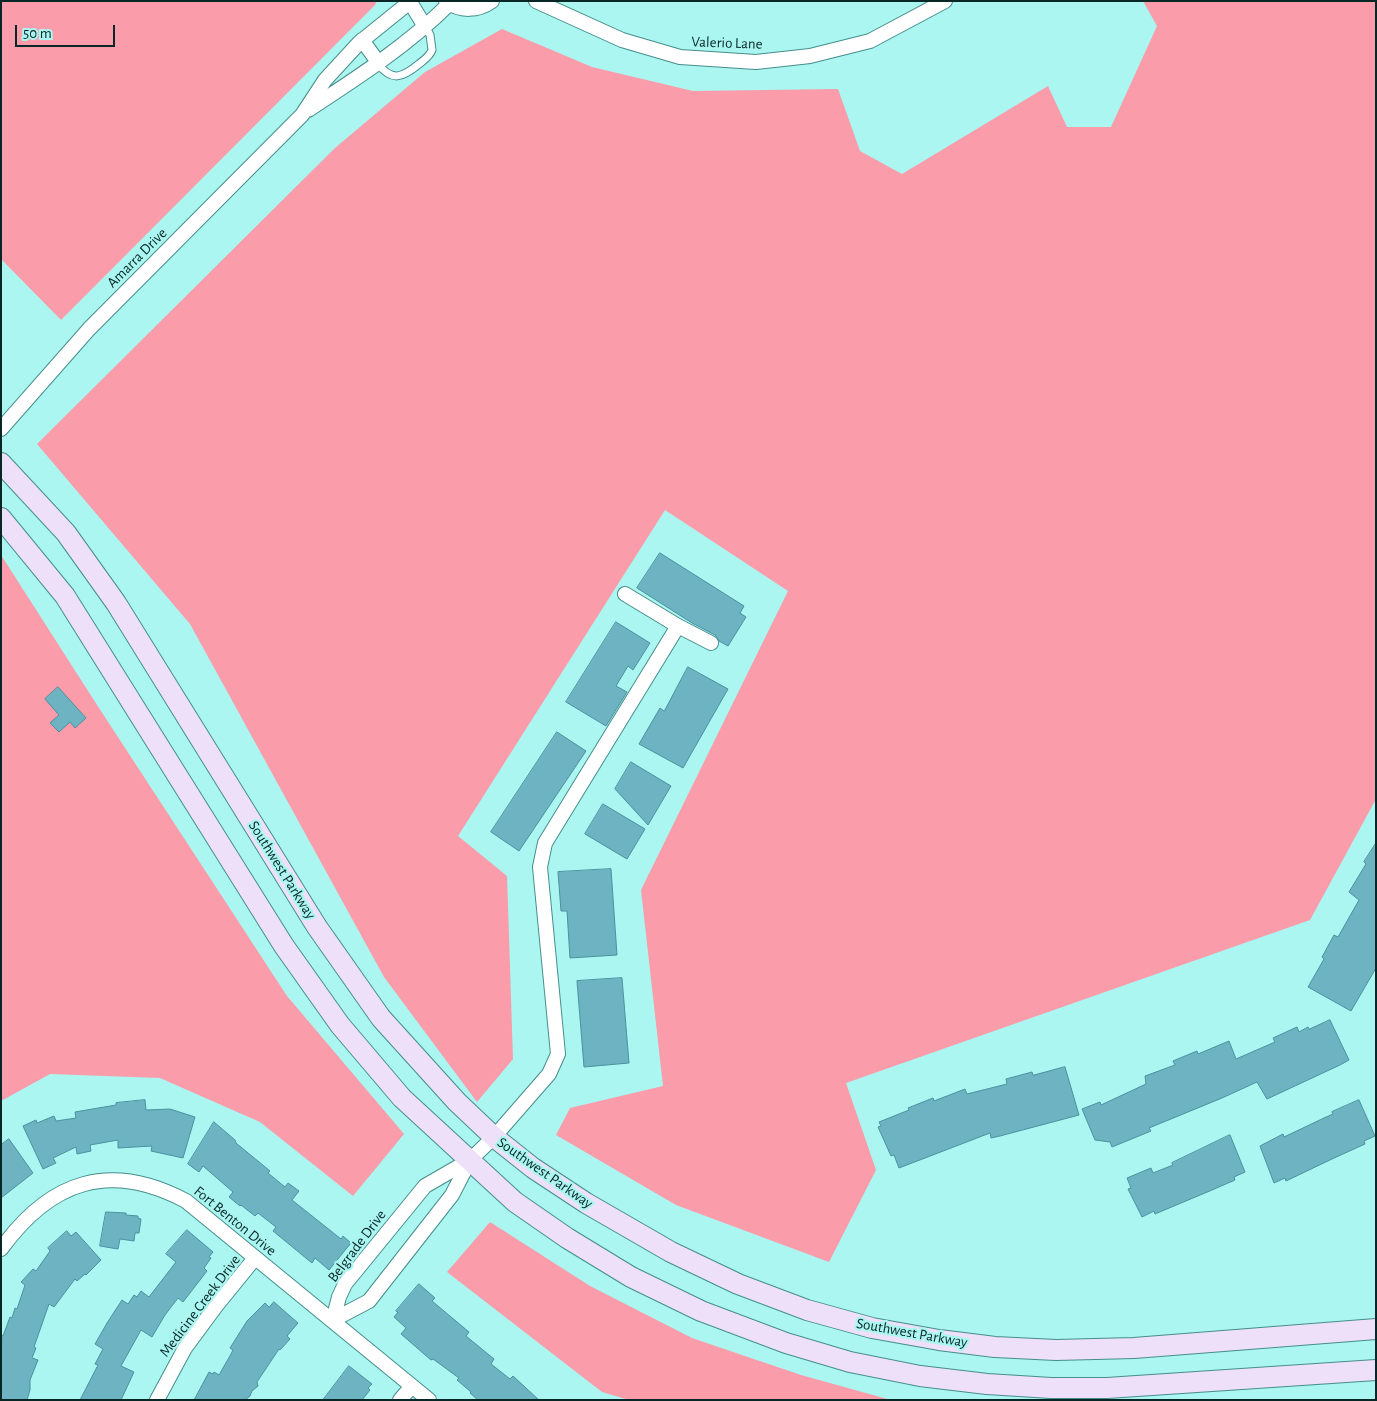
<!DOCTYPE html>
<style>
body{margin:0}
#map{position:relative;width:1377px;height:1401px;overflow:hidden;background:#abf6f1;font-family:"Alegreya Sans",sans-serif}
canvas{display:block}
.frame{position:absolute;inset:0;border:2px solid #072726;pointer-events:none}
.scale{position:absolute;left:15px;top:25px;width:100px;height:22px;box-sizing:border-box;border:2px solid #072726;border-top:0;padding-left:6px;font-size:15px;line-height:18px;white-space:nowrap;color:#072726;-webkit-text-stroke:4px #abf6f1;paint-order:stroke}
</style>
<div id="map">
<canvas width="1377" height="1401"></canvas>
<div class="frame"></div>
<div class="scale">50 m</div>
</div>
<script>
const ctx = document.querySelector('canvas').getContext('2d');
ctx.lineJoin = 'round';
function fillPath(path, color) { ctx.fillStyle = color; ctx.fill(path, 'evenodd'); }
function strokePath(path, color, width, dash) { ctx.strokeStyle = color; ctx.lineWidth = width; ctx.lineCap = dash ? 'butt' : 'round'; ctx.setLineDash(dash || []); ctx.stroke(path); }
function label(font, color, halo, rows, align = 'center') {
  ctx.font = font + ' "Alegreya Sans",sans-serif'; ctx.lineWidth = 4.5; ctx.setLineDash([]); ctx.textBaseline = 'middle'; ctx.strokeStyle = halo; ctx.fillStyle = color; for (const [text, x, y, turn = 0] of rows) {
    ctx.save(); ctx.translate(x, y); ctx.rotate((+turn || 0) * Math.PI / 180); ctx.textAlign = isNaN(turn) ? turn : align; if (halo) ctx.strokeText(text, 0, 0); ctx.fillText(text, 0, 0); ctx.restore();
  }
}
fillPath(new Path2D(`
 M1,1h376l-2,4 -314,315 -60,-61z
 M1143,1h233v798l-66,121 -464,163 30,87 -47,92 -153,-57 -120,-70 14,-27 93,-22 -22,-196 147,-299 -123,-81 -207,326 49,40 6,183 -36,43 -93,-125 -194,-353 -153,-180 298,-296 90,-76 77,-43 90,38 101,24 145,-2 22,62 42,23 146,-88 19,41h44l46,-101z
 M1,555l96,150 190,291 117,138 -51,62 -93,-74 -100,-44 -110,-4 -49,27z
 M490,1222l100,64 102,52 109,37 90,25h-262l-27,-8 -155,-120z`), '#fa9ca9');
const building = new Path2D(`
 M660,553l84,53 -4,7 6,4 -18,29 -9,-5 -4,-6 -23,-12 -55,-35z
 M616,622l34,21 -17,27 -5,-4 -12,20 11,6 -21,34 -40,-24z
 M688,667l40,22 -45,79 -44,-24 21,-36 4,3z
 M58,687l28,31 -11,10 -5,-6 -11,10 -9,-9 9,-8 -14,-16z
 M557,732l29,19 -67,100 -28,-19z
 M631,762l40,24 -23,39 -33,-36z
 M603,804l42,25 -18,30 -42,-25z
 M1376,843v125l-25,43 -43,-24 16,-28 -2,-2 12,-22 4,2 21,-37 -10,-8 17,-28 -2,-2z
 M611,869l6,86 -47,3 -3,-47h-6l-3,-39z
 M622,978l7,85 -45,4 -7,-86z
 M1330,1020l19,40 -9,5 -73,34 -10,-17 -35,16 -73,30 2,3 -39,16 -2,-5 -15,-2 -13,-31 18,-7 1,3 45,-21 -1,-8 30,-11 -2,-4 24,-10 1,3 31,-13 7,18 39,-17 -2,-4 24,-11 2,5 9,-5 1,2z
 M1065,1067l14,48 -79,21 -9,2 -1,-5 -91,35 -5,-13 -3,1 -13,-29 3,-1 -2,-4 30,-12 -1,-2 25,-10 1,3 31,-12 2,5 40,-10 -1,-5 26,-7 1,3z
 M145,1100l1,10 24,-1 25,8 -12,41 -32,-7 1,-5 -34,2v-8l-28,5 1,6 -14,3 -1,-7 -23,11 3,5 -13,6 -20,-43 13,-6 1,3 17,-7 2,5 20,-3 -1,-6 41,-7v-2z
 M1359,1100l16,36 -11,5 1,3 -33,15 -46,22 -1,-3 -11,5 -14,-37 23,-12 1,3 40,-19 9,-4 -1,-2z
 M214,1122l21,18 1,3 34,28 -2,2 17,14 3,-4 11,8 -7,9 49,39 2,-3 8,7 -22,27 -14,-12 -3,5 -39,-32 3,-4 -18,-14 -3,3 -14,-11 -1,1 -11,-9 4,-5 -30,-26 -4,6 -11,-8z
 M1230,1135l15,37 -11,5 1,3 -23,10 -57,24 -1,-3 -12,6 -14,-28 3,-1 -4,-10 24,-10 2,5 20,-8 -1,-2z
 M9,1139l24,34 -32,25v-53z
 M106,1212l20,1v2l12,1v2l3,1 -2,14h-4l-1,8 -14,-2 -2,10 -18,-3z
 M187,1230l26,22 -4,5 2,1 -7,10 3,3 -24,31 -5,-4 -13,17 -13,22 -11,-7 -20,36 13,6 -13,28h-41l18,-35 -3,-1 8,-15 -8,-5 12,-21 15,-23 6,4 6,-9 3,2 4,-6 8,6 27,-35 -10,-8z
 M67,1231l4,5 5,-4 25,28 -15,15 -1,-1 -8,7 -2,-2 -21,28 -5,-3 -15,43 2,1 -4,10 6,2 -8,20v10l-3,10h-26v-65l2,1 7,-19 2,1 3,-10 2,1 8,-24 -4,-3 12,-13 3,2 14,-20 -2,-3z
 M419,1284l16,14 -3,3 37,31 -3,4 28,23 -3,5 19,15 3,-3 26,24h-61l-8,-7 1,-1 -14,-12 2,-2 -26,-19 -2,1 -30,-26 5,-6 -12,-11 4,-5 -2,-1z
 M274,1302l24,21 -11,13 3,3 -10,11 -1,-1 -22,33 1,4 -6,5 -2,5 -5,4h-51l15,-28 4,2 1,-2 5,3 12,-21 2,-4 -3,-2 17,-27 18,-18 4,4z
 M349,1366l23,18 -4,4 2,2 -8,10h-39z`);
fillPath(building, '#6db3c1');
strokePath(building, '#4a919f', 1);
const lane = new Path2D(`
 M377,63c15,19 25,15 42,1 5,-4 11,-8 13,-14l-2,-15 -5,-9`);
const street = new Path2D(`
 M446,1c14,11 32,10 46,0
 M536,1l86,39 58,17 76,5 54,-6 60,-15 75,-40
 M410,2l14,23
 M362,40l16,22
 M308,110c49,-32 100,-65 141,-106
 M1,429l88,-100 213,-214 23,-35 34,-37 52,-42
 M678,626l33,17
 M1,1249c50,-69 109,-88 185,-48l243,199
 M333,1320l6,-23 6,-13 80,-98 45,-26 24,-23 55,-63 9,-20 -18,-187 5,-24 133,-217 -53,-32
 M333,1320l36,-19 83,-106 18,-35
 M157,1400l28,-52 31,-42 39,-48
 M400,1400l12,-14`);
const secondary = new Path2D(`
 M1,463l65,70 50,70 201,324 64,91 76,84 37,35 39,31 53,35 85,49 67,32 69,26 65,18 67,12 56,7 61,3 78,-2 242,-19
 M1,518l64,78 219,350 56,79 62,73 113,104 52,36 64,39 70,34 85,32 64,19 70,14 67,8 64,4h56l269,-18`);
strokePath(lane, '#458e8b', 9);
strokePath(street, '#458e8b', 16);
strokePath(secondary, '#458e8b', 22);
strokePath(lane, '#fff', 7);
strokePath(street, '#fff', 14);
strokePath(secondary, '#eee0f8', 20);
label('15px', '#072726', '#abf6f1', [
 ["Valerio Lane",727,43,2],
 ["Amarra Drive",137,258,-45],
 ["Southwest Parkway",282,870,58],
 ["Southwest Parkway",545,1173,35],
 ["Fort Benton Drive",235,1221,39],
 ["Belgrade Drive",357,1246,-53],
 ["Medicine Creek Drive",200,1306,-53],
 ["Southwest Parkway",912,1333,10]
]);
</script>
